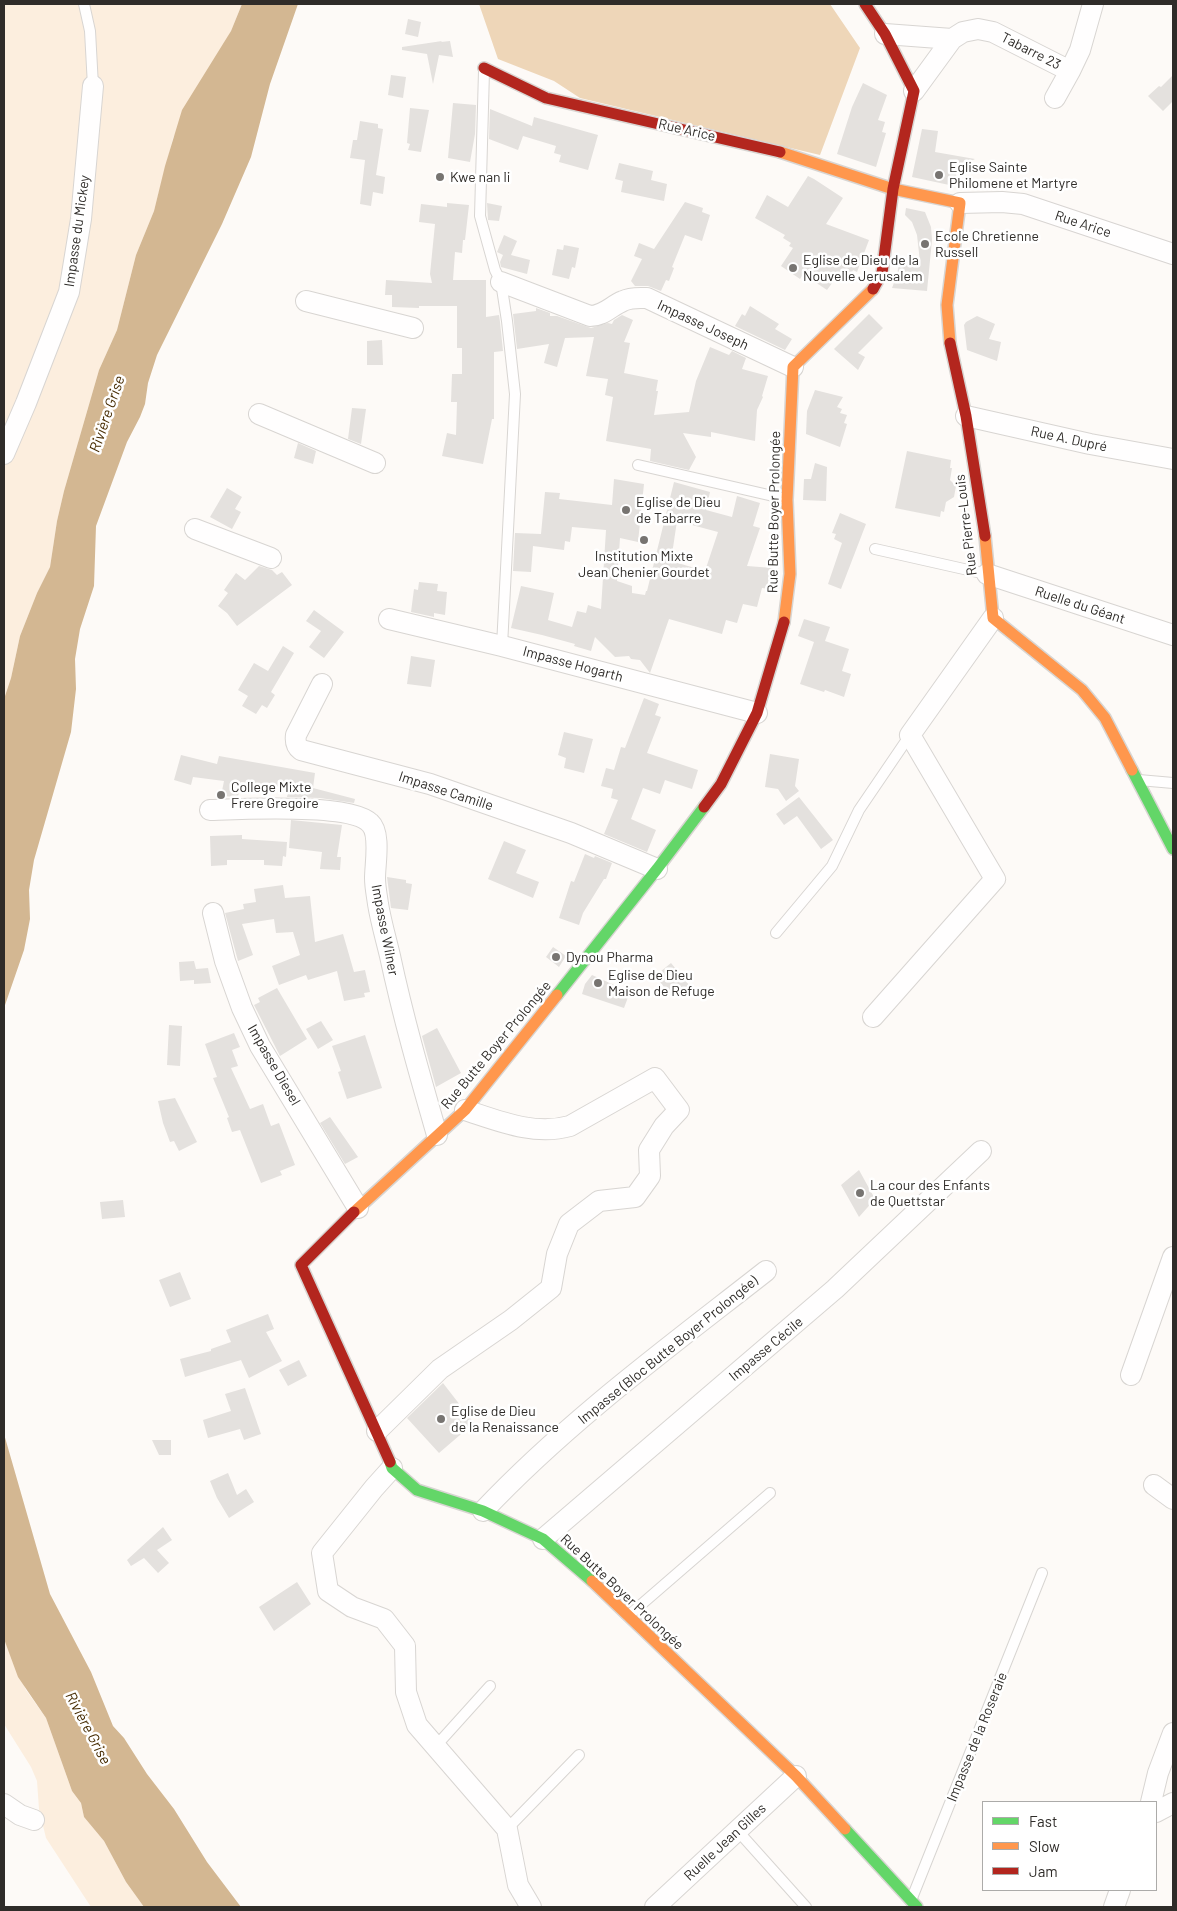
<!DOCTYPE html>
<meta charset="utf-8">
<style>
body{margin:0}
#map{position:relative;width:1177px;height:1911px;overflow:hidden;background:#fdfaf7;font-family:Barlow,sans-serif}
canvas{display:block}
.frame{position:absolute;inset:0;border:5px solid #2f2c29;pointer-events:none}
.legend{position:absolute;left:982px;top:1801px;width:175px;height:90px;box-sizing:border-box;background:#fff;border:1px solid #acaba9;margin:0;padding:6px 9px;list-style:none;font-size:15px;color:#2f2c29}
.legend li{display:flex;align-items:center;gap:10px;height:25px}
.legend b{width:25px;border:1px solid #acaba9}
</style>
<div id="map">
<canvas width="1177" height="1911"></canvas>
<div class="frame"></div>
<ul class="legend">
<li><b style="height:6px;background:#63d668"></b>Fast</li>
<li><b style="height:6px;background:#ff974d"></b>Slow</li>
<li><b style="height:6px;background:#b3261e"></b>Jam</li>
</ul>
</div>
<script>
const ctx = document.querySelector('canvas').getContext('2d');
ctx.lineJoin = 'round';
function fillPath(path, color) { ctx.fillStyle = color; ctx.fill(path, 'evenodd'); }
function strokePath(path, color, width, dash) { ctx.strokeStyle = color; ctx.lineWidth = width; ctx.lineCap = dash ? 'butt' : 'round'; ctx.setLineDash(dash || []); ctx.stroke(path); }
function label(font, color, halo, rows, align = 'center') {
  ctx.font = font + ' Barlow,sans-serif'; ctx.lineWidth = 5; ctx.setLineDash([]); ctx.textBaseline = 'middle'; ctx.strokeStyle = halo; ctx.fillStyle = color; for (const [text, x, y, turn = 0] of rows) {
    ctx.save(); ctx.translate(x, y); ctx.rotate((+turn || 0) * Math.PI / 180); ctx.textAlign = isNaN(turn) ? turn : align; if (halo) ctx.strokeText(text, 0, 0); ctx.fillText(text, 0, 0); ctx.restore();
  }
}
fillPath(new Path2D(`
 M4,4h238l-11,27 -58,107 -19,73 -18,44 -19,75 -18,40 -35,121 -7,30 -7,46 -13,26 -17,43 -9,42 -7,21z
 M4,1639l22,51 20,28 26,73 9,12 3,14 20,24 22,41 18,25h-53l-45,-69 -7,-29 -2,-28 -6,-14 -27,-43z`), '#fceede');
fillPath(new Path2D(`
 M479,4h351l30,44 -40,107 -240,-57 -26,-17 -56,-22z`), '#eed6b8');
fillPath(new Path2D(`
 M242,4h56l-28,80 -19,73 -29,67 -65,131 -9,28 -3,21 -5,13 -13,25 -31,84 -2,60 -14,43 -5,30 1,30 -5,43 -37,128 -5,30 1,29 -6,31 -20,58v-309l7,-21 9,-42 17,-43 13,-26 7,-46 7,-30 35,-121 18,-40 19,-75 18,-44 11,-45 17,-56 49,-79z
 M4,1434l46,160 41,78 22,54 11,12 23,36 27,35 33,53 34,45h-97l-18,-25 -22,-41 -20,-24 -3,-14 -9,-12 -26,-73 -28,-41 -14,-38z`), '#d3b792');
fillPath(new Path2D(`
 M408,19l13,3 -3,15 -13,-3z
 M442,41l-1,1 9,-1 3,16 -14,-2 -6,29 -6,-30 -25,-4v-3z
 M391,75l15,2 -3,21 -15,-3z
 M1173,75v26l-10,10 -15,-15 11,-10 2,1z
 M863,83l24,12 -9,25 7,2 -3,10 4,1 -10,34 -39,-13 15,-47z
 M453,103l23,2 -1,29 -5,28 -22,-4z
 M410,108l19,2 -8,42 -13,-2 2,-6 -3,-1z
 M490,109l42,17 2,-9 64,18 -10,35 -29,-8 2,-7 -7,-2 2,-7 -33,-10 -5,14 -29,-11z
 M360,121l18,3v4l5,1 -7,46 9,2 -2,17 -10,-2 -2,14 -11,-2 5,-44 -15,-2 3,-18h4z
 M922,129l16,2 -3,21 40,7 -18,9 -3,18 -42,-9z
 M619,163l34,8 -2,9 16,4 -3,17 -43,-9 2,-11 -8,-2z
 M808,176l6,3 29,19 -17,26 43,16 -12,32 -4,-2 -4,10 -11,-5 -11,15 -24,-16 -3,5 -19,-13 12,-18 -4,-2 2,-3 -8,-5 2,-3 -30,-17 12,-23 21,12z
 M685,202l18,6 -1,4 8,3 -8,26 -17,-6 -13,32 2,1 -5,13 -3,-1 -5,11 -13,-5h-13l-4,-5 11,-22 -8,-3 5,-13 15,6z
 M447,203l22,2 -4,35h-2l-1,13 -7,-1 -2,28h33v37l13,-2 1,7 3,29 -9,1v67h-2l-9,45 -41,-8 5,-23 9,2 1,-33h-6l1,-28h10v-26h-5v-42h-38v2l-27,-1v-12h-7l1,-15 46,3 -2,-9 5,-50 -16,-2 2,-18 26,3z
 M487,203l15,3 -3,15 -11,-1z
 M906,208l19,4 6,15 1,13 -5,51 -35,-3 5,-13 2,-12h2l1,-3 18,2 -3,-27 -5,-13 -7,-7z
 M504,235l13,6 -6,14 19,5 -3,14 -26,-7 -1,-5 3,-7 -6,-3z
 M564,245l15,3 -4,20 -3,-1 -3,12 -17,-4 5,-26 6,1z
 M750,306l29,18 -4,5 17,10 -7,11 -50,-24 7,-12 3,2z
 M536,308l14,5v3h7l34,12 17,-5 4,1 2,-4 8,-5 11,5 -9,22 6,1 -6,30 34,7 -2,11h2l-4,24 35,-3 7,-31 14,-34 19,8 3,-4 14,7 -4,11 26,7 -6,20 1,1 -6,13 -2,31 -44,-9v5l-28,-4 13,24 -7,13 -39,-9 1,-12 -45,-8 7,-44 -8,-2 3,-16 -22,-3 8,-39 -29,1 -8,29 -13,-4 5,-19 -32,5 -4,-35 23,-3z
 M869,314l14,14 -25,25 7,4 -7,13 -24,-21z
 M977,316l18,8 -6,15 12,3 -4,19 -30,-11 -3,-25 2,-3z
 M382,340l1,25h-16v-24z
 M815,390l28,7 -6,10 5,2 -2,4 7,2 -3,8 3,1 -7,23 -34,-13 1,-23z
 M352,408l14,1 -5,35 -13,-5z
 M298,443l18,8 -3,13 -19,-6z
 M907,451l44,9 -1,8h2l-2,12 6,6 -2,11 -8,5 -2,10 -3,-1 -1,6 -45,-9z
 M815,463l12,4 -1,34 -23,-1 1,-21h7z
 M614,479l30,5 -6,58 -18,-4 -3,43 15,5v7l13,2 1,-4h1l27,-109 36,10 -4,18 26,7 5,-21 23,7 -7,23 7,2 -13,38 26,2 -2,21 -9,-1 -5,19 -14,-3 -6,19 -11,-3 -4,14 -53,-15 -19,54 -10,-13 -9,-1 -2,-3 -14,1 -20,-20 -4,14 -17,-5 1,-2 -33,-9 -31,-7 10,-42 33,7 -6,27 24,7 5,-16 9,2 2,-8 13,4 5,-79 -34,-3 -2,15 -5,-1 -1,9 -31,-4 -2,26 -18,-1 2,-38 26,1 4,-42 15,1 -1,6 53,6zM677,521l41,11 -13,39 -34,-10z
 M227,488l15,9 -7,12 6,3 -9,17 -22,-12z
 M840,513l26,11 -25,65 -13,-5 14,-41 -8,-4 2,-5 -4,-1z
 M259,566l13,4 5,5 5,-3 10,13 -55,41 -10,-13 -9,-7 10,-13 -4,-3 12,-17 9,7z
 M419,582l19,2 -1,7 10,1 -2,23 -11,-2v4l-23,-5 3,-23 4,1z
 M314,610l30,22 -20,26 -15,-11 12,-16 -15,-10z
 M804,619l26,8 -5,14 24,8 -7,22 9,3 -7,23 -19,-7 -1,2 -24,-8 14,-42 -16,-6z
 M283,646l11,7 -23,39 4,3 -8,13 -5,-3 -6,9 -14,-8 6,-10 -10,-6 16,-27 14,8z
 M411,656l24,4 -4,27 -24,-3z
 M644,698l15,6 -4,11 6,2 -14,36 51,17 -6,19 -27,-9 -5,14 -17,-6 -12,31 25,11 -9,22 -43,-18 14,-34 -7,-2 2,-9 -12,-3 5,-18 8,2 7,-23 4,1z
 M564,732l29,7 -9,34 -20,-5 2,-10 -8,-3z
 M770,754l29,5 -4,27 4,5 -13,10 -8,-12 -13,-2z
 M181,755l36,9 2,-8 96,17 -2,15 42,11 -1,4 -34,-5 -33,-1 2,-9 -48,-6 -3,15 -17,-1 3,-15 -31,-4 -2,8 -17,-5z
 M799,797l34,43 -12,9 -24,-33 -13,9 -8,-11z
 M291,820l51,5 -5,32h4l-1,13 -20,-1 2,-17 -33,-4z
 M242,835v4l45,3 -1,15 -3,-1 -1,10 -18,-1v-5h-37v5l-16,1 -1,-30z
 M504,841l22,9 -10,23 23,9 -6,16 -45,-19z
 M585,854l9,4 1,-2 17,7 -6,16h-2l-21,34 -4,12 -20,-7 12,-37 3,1z
 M387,877l19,3v3l6,1 -4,26 -17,-2z
 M283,885l2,13 25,-2 5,46 28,-8 11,38 11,-2 5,22 -6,1 1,4 -21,4 -7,-30 -29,9 -2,-5 -27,10 -7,-19 28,-11 -7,-23 -17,1 -2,-14 -32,5 11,31 -15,6 -13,-48 19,-4 -1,-5 13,-2 -2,-13z
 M553,947l13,9 -7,11 -13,-10z
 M194,961l2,8 12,-1 3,15 -17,1v-4l-14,1 -1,-19z
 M671,963l18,22 -16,13 -18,-22z
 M592,975l38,17 -6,16 -42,-14 3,-10z
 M277,988l30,51 -27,17 -26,-51 6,-3 -2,-4z
 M321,1021l12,19 -15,9 -12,-20z
 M169,1025l13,1 -2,40 -13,-1z
 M437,1028l24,45 -25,14 -14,-51z
 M234,1033l6,14 -8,3 6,16 -7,2 19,41 13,-5 8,22 8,-3 16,42 -15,6 2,4 -21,8 -21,-53 -8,2 -5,-14 2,-1 -16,-39 4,-1 -12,-33z
 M365,1035l17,53 -35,11 -9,-27 3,-1 -9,-25z
 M175,1098l22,44 -18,9 -5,-10 -4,1 -7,-19 -5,-22z
 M330,1117l28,40 -13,7 -25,-41z
 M859,1170l16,29 -16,18 -18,-32z
 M123,1200l2,17 -23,2 -2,-17z
 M180,1272l11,27 -21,8 -11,-27z
 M268,1314l6,15 -8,3 16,29 -33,17 -8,-18 -56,17 -5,-18 31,-8v-2l20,-7 -5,-12z
 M299,1360l8,16 -19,10 -9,-16z
 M443,1383l31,40 -35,30 -32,-35z
 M245,1388l16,46 -17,6 -4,-11 -32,9 -5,-18 28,-9 -6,-17z
 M152,1440h19v15h-12z
 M228,1473l9,22 9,-6 8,13 -25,16 -12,-20 -7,-17z
 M163,1527l9,13 -15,10 12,13 -11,10 -14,-15 -13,8 -4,-6z
 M297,1582l14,22 -37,27 -15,-24z`), '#e4e1de');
const lane = new Path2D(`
 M84,4l6,27 3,55
 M484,71l-4,145 15,54 6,12 6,39 8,73 -13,252
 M638,465l148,34
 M875,549l111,25
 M1139,780l34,3
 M776,933l56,-67 27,-56 51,-75
 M628,1616l142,-123
 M435,1747l55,-61
 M507,1829l72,-74
 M737,1830l69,77
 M912,1898l130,-325`);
const street = new Path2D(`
 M885,34l67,5
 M914,91l38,-52 11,-7 15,-3 15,3 77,39 10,-21 13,-46
 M1055,98l15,-27
 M960,203l42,-1 21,2 150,50
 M501,282l89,34c14,0 21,-10 33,-15 8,-4 16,-3 24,-3l146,69
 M306,301l107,27
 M259,414l116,49
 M966,416l124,28 83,15
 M4,454l22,-51 43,-111 12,-73 12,-133
 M195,529l76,29
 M987,574l186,61
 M389,619l113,27 255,67
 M322,684l-26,51c-1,7 0,11 5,15l129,34 141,49 86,36
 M210,810c30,-1 141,-7 160,13 11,10 5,41 5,55 0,9 2,18 3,26 3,18 8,35 12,52 13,61 30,120 47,179
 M213,913l12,48 17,47 18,38 98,162
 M873,1017l122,-138 -85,-144 83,-117
 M1131,1375l42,-118
 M377,1431l63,-62 71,-49 40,-32 6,-34 12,-30 30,-23 36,-4 15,-21 -1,-26 15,-24 15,-16 -24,-32 -85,48c-36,10 -71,-5 -105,-16
 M392,1468l-18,20 -52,65 6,38 24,16 32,12 21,27 1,46 11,33 90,104 11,56 13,22
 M1154,1485l19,14
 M483,1511c85,-90 186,-164 283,-240
 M543,1539l292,-250 146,-138
 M1151,1802l7,-29 15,-40
 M4,1804l16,11 14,5
 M1156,1812l17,-9
 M655,1907l141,-131
 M1114,1907l6,-17`);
const fast = new Path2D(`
 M1132,770l41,79
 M557,995l100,-126 47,-62
 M390,1462l2,6 25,22 66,21 60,28 49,42
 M845,1829l72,78`);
const slow = new Path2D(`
 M780,152l113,37 67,14 -13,102 3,38
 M985,536l8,82 89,72 23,28 27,52
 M784,622l6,-48 -3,-74 6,-133 80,-78
 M354,1212l111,-102 92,-115
 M592,1581l204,195 49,53`);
const jam = new Path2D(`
 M865,4l20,30 29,57 -21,98 -11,84 -9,16
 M484,68l62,30 234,54
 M950,343l16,73 19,120
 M704,807l17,-23 36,-71 27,-91
 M354,1212l-53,53 89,197`);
strokePath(lane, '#d8d5d2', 12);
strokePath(street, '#d8d5d2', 22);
strokePath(fast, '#d8d5d2', 14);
strokePath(slow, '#d8d5d2', 14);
strokePath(jam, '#d8d5d2', 14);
strokePath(lane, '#fffefe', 10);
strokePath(street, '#fffefe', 20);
strokePath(fast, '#63d668', 11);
strokePath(slow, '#ff974d', 11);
strokePath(jam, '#b3261e', 11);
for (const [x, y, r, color] of [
 [939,175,5,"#777471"],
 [440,177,5,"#777471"],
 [925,244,5,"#777471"],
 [793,268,5,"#777471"],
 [626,510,5,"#777471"],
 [644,540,5,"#777471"],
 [221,795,5,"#777471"],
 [556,957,5,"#777471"],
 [598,983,5,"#777471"],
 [860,1193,5,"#777471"],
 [441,1419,5,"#777471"]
]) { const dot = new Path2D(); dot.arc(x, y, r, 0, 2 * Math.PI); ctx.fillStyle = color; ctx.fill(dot); strokePath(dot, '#fff', 2); }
label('14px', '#2f2c29', '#fff', [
 ["Tabarre 23",1031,51,27],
 ["Rue Arice",687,130,13],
 ["Rue Arice",1083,224,18],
 ["Impasse du Mickey",77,231,-82],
 ["Impasse Joseph",703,325,25],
 ["Rue A. Dupré",1069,439,12],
 ["Rue Butte Boyer Prolongée",774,512,-89],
 ["Rue Pierre-Louis",966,525,-97],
 ["Ruelle du Géant",1080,605,18],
 ["Impasse Hogarth",573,664,15],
 ["Impasse Camille",446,791,18],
 ["Impasse Wilner",385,930,79],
 ["Rue Butte Boyer Prolongée",496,1045,-50],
 ["Impasse Diesel",274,1065,60],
 ["Impasse Cécile",766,1349,-40],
 ["Impasse (Bloc Butte Boyer Prolongée)",668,1350,-39],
 ["Rue Butte Boyer Prolongée",622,1592,43],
 ["Impasse de la Roseraie",977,1737,-68],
 ["Ruelle Jean Gilles",725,1842,-43]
]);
label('14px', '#2f2c29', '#fff', [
 ["Eglise Sainte",949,167],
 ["Philomene et Martyre",949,183],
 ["Kwe nan li",450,177],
 ["Ecole Chretienne",935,236],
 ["Russell",935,252],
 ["Eglise de Dieu de la",803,260],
 ["Nouvelle Jerusalem",803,276],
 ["Eglise de Dieu",636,502],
 ["de Tabarre",636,518],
 ["Institution Mixte",644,556,"center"],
 ["Jean Chenier Gourdet",644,572,"center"],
 ["College Mixte",231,787],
 ["Frere Gregoire",231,803],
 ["Dynou Pharma",566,957],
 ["Eglise de Dieu",608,975],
 ["Maison de Refuge",608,991],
 ["La cour des Enfants",870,1185],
 ["de Quettstar",870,1201],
 ["Eglise de Dieu",451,1411],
 ["de la Renaissance",451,1427]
], 'left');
label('italic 15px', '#462b00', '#fff', [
 ["Rivière Grise",107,414,-71],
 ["Rivière Grise",88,1728,62]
]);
</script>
